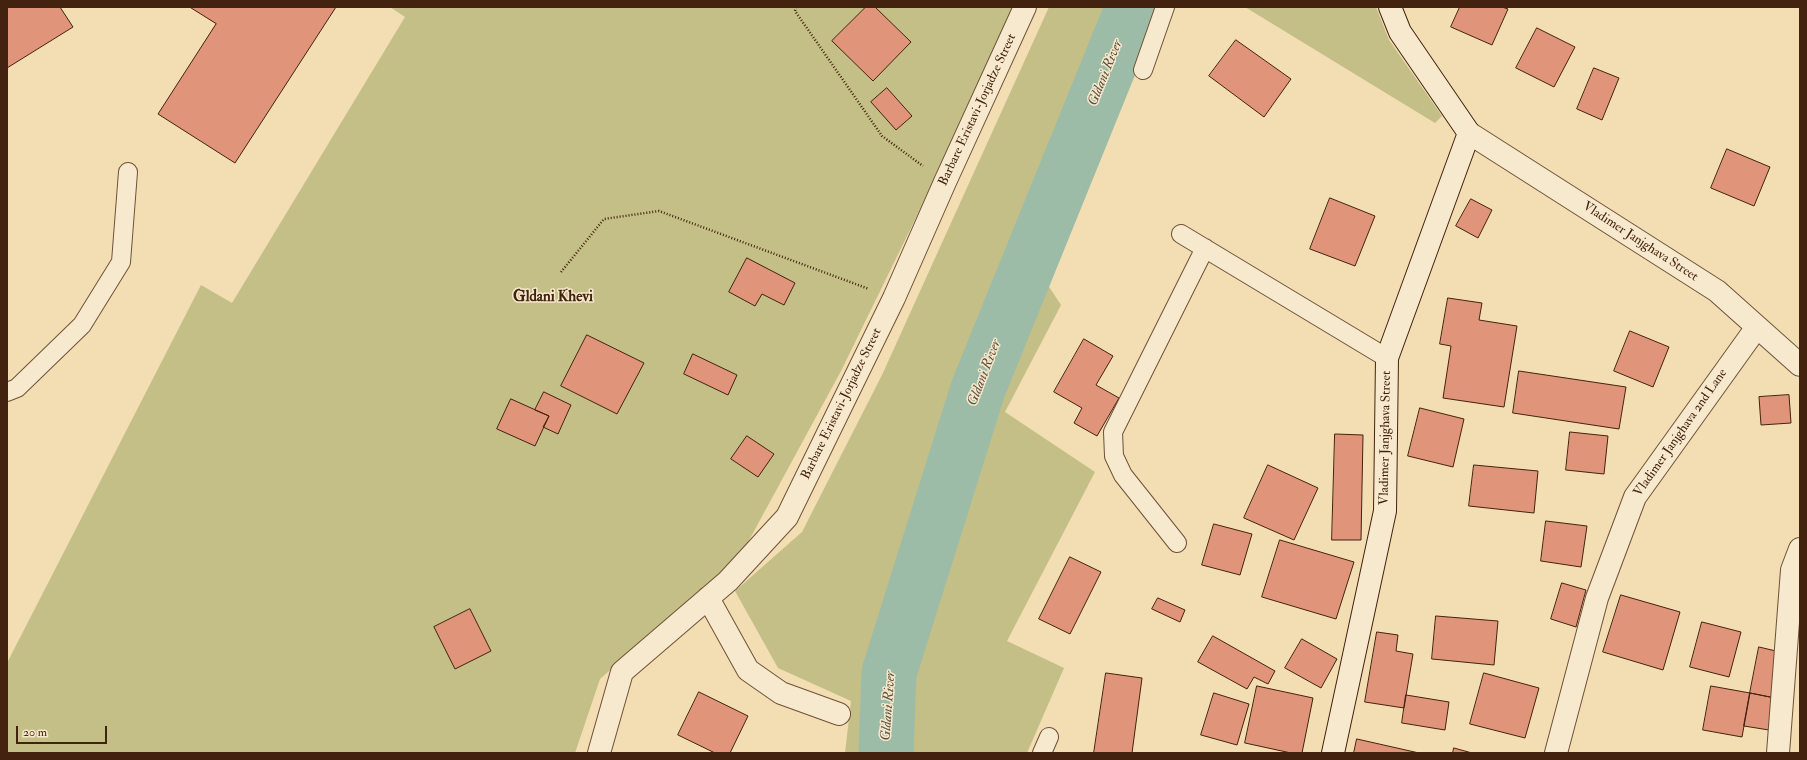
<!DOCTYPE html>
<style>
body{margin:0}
#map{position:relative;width:1807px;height:760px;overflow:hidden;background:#f3ddb2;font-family:"IM FELL Double Pica",serif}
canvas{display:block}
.frame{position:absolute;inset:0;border:8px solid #43220f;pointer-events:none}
.scale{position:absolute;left:16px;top:726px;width:91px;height:18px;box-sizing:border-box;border:2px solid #43220f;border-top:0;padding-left:5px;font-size:12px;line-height:14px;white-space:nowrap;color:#43220f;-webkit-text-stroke:3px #f7e9cd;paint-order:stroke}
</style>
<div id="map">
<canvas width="1807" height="760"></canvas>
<div class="frame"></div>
<div class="scale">20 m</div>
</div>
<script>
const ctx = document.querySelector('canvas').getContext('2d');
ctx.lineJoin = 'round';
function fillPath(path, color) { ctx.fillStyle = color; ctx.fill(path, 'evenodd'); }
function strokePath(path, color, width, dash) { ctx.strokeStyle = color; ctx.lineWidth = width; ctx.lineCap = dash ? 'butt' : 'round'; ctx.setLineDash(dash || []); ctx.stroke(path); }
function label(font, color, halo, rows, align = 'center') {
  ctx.font = font + ' "IM FELL Double Pica",serif'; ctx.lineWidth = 3; ctx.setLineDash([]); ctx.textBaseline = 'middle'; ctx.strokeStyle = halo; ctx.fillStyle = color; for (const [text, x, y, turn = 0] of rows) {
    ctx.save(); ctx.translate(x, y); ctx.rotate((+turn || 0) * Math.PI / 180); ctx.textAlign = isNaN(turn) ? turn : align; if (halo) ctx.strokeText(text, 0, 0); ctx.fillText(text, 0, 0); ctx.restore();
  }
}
fillPath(new Path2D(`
 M390,7h629l-178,364 -100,184 -141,124 -25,74h-568v-90l194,-378 31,18 173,-286z
 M1049,7h100l-111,263 23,35 -56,107 90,60 -88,169 57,27 -37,85h-182l6,-52 -73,-33 -43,-77 67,-59 80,-157z
 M1245,7h131l13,33 53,76 -7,7z`), '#c3bf87');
strokePath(new Path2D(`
 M886,753l3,-80 89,-284 155,-382`), '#9cbca8', 55);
const building = new Path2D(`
 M7,7h53l13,20 -66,41z
 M190,7h146l-101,156 -77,-49 58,-90z
 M866,7h9l36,35 -38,39 -41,-40z
 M1460,7h42l6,2 -16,36 -41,-18z
 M1537,28l38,19 -21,40 -38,-19z
 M1236,40l55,39 -27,38 -55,-41z
 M1594,68l25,10 -17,42 -25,-11z
 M887,88l25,28 -16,14 -25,-28z
 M1727,149l43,18 -16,39 -43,-18z
 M1330,198l45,18 -20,50 -45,-17z
 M1471,199l21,11 -14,28 -22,-12z
 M747,258l48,25 -11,22 -22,-11 -7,12 -26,-14z
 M1448,298l34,5 -3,17 38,6 -13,81 -61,-9 8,-52 -11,-2z
 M1630,331l39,16 -16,40 -39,-16z
 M587,335l57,28 -27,51 -56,-28z
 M1084,339l29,17 -17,29 23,13 -22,38 -23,-13 8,-15 -28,-16z
 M693,354l44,21 -9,20 -44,-21z
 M1519,371l107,16 -7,42 -106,-16z
 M544,392l27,13 -13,29 -15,-7 6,-11 -14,-6z
 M1789,395l2,28 -30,2 -2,-28z
 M511,399l38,17 -14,30 -38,-17z
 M1420,408l44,11 -11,48 -45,-11z
 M1570,432l38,4 -4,38 -38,-4z
 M1335,434l28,1 -2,105h-29z
 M747,436l27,18 -16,23 -27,-18z
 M1268,465l50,23 -24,52 -50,-22z
 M1474,465l64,6 -4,42 -65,-7z
 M1546,521l41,5 -6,41 -40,-6z
 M1214,524l38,10 -12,41 -38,-10z
 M1280,540l74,22 -18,57 -74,-22z
 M1070,557l31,15 -31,62 -31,-15z
 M1562,583l24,7 -10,37 -25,-8z
 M1621,595l59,17 -17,58 -60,-18z
 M1158,598l27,12 -5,12 -28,-13z
 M470,609l21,42 -36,18 -21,-42z
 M1436,616l62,5 -4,44 -62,-6z
 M1702,622l39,10 -12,45 -39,-10z
 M1377,632l21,3 -2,16 17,3 -9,54 -39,-6z
 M1213,636l62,35 -7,13 -14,-7 -7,12 -49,-27z
 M1302,639l35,20 -16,29 -36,-20z
 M1759,647l17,4 -1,47 -25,-5z
 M1106,673l36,5 -10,75h-38z
 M1484,673l55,15 -14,50 -55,-14z
 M1257,686l56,12 -11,55h-11l-46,-10z
 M1711,686l39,7 -8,44 -39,-7z
 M699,692l49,24 -18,37h-15l-37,-18z
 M1214,693l35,11 -12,41 -36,-10z
 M1750,693l25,5 -6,32 -25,-4z
 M1406,695l43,7 -4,28 -43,-7z
 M1357,739l62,14h-65z
 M1454,748l18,5h-19z`);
fillPath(building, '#e0947a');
strokePath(building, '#43220f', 1);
const lane = new Path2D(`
 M1143,70l22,-63
 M1181,234l206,124
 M7,392l10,-4 65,-63 39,-63 7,-90
 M1177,543l-54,-68 -9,-19 -1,-24 92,-184
 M1042,753l7,-16`);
const street = new Path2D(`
 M1469,133l248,158 83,74
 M708,598l40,72 33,23 58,21
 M599,753l23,-81 106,-91 59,-64 107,-219 51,-116 80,-175
 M1556,753l41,-155 38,-101 122,-170
 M1778,753l14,-183 8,-21`);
const secondary = new Path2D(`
 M1333,753l52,-242 2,-153 82,-225 -69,-101 -10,-25`);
strokePath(lane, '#6f5138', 20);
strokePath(street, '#6f5138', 24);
strokePath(secondary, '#43220f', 24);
strokePath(new Path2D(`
 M796,7l-1,4 87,125 41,30
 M561,272l43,-53 55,-8 210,78`), '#43220f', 2.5, [1, 2]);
strokePath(lane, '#f7e9cd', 18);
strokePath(street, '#f7e9cd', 22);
strokePath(secondary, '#f7e9cd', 22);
label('13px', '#43220f', '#f7e9cd', [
 ["Barbare Eristavi-Jorjadze Street",978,110,-65],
 ["Vladimer Janjghava Street",1640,242,33],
 ["Barbare Eristavi-Jorjadze Street",842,404,-64],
 ["Vladimer Janjghava 2nd Lane",1681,433,-55],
 ["Vladimer Janjghava Street",1386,438,-89]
]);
label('italic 14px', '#5e503d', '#f7e9cd', [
 ["Gldani River",1106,73,-68],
 ["Gldani River",985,373,-69],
 ["Gldani River",889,706,-86]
]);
label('bold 15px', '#43220f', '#f7e9cd', [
 ["Gldani Khevi",553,298]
]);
</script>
